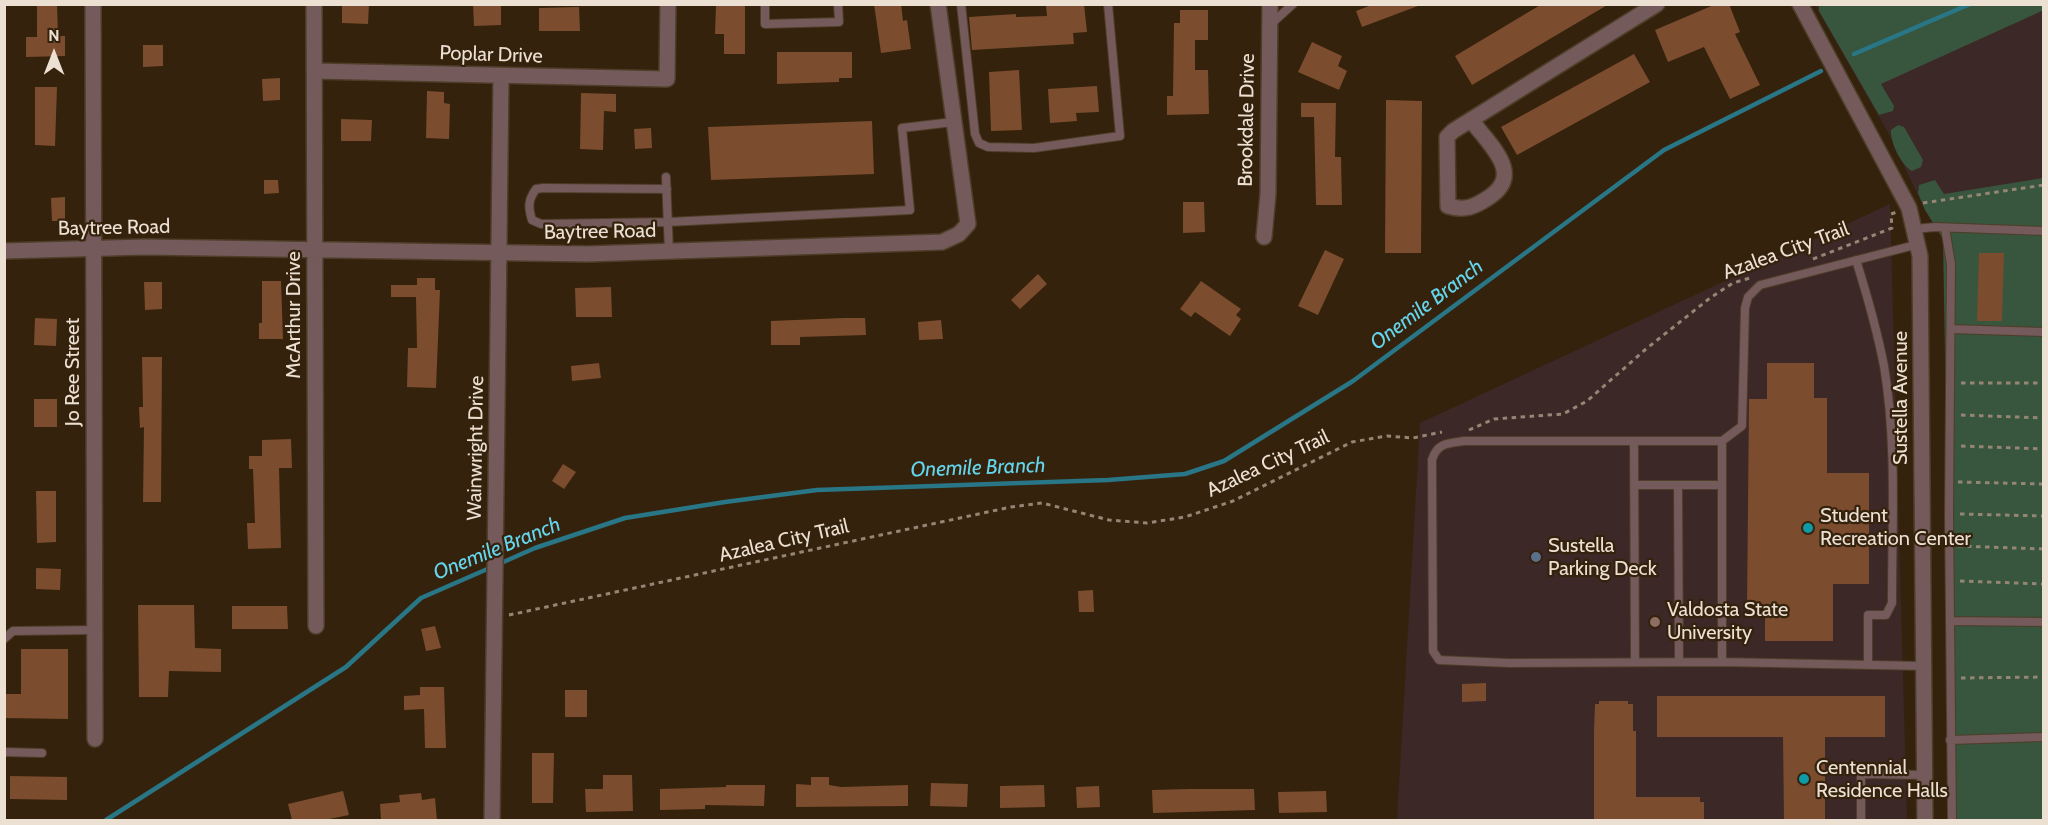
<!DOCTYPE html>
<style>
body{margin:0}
#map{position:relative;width:2048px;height:825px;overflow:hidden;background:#34220c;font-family:Cabin,sans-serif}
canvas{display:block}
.frame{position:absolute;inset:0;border:6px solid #ece0d3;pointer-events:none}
.north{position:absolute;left:24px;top:24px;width:60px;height:60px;-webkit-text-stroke:4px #34220c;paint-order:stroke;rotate:0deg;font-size:16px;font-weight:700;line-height:24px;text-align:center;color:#ece0d3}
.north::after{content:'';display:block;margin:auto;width:21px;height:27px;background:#ece0d3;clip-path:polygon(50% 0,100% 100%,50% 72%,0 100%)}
</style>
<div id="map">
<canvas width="2048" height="825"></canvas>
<div class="frame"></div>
<div class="north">N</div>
</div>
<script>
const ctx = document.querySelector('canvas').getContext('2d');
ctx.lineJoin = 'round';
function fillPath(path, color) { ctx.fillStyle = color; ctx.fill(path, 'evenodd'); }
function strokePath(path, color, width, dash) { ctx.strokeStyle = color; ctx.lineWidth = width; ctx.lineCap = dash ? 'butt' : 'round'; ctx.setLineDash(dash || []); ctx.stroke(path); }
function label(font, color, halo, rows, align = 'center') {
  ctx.font = font + ' Cabin,sans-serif'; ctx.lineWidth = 4.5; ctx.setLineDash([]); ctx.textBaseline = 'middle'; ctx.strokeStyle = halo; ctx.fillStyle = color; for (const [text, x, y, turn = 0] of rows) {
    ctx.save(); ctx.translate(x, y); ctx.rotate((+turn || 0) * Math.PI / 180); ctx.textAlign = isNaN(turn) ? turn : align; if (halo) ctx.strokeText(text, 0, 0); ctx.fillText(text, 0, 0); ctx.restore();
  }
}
fillPath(new Path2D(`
 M1815,5h228v186l-118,19 -35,-74z
 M1890,204l17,616h-510l23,-397z`), '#3c2827');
fillPath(new Path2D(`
 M1819,5l224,-1 1,6 -163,74 13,22 -1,5 -14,4 -60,-104z
 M1898,125l6,2 19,33 -2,7 -9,4c-11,-6 -22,-29 -21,-41z
 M2043,178v642h-90l-10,-581 -18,-29 -7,-17 1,-8 16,-5 9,14z`), '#38553d');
strokePath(new Path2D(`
 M1854,54l116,-50
 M499,564l36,-16 90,-30 100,-16 92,-12 291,-10 77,-6 39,-13 129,-80 311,-231 157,-79
 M106,820l240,-153 75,-69 71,-31`), '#297686', 4.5);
fillPath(new Path2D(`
 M37,4h20l1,32h7v20l-39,1v-20h11z
 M342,4h27l-1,20 -26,-1z
 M473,4h28v21l-27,1z
 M716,4h29v50h-21v-20h-9z
 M874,4h27l2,17 4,-1 4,29 -30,4z
 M1084,4l3,28 -14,1 1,11 -102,6 -3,-33 47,-3v3l31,-1 -1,-10z
 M1374,4h44v2l-56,21 -6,-16z
 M1542,4h67l-137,81 -17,-29z
 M1716,4h13l11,28 -5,2 25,51 -30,14 -26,-52 -36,15 -13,-32z
 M579,7l1,24h-41v-23z
 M1180,10h28v30h-13v30h13l1,44 -42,1v-19h6l1,-73h6z
 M1312,42l30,14 -4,10 9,5 -8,19 -41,-18z
 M143,45h20v21l-20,1z
 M777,52h75v26h-13v4l-62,2z
 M1634,54l16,28 -133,73 -16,-28z
 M1019,70l3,60 -31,1 -2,-59z
 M280,78v22l-17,1 -1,-22z
 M1097,86l2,26 -23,1 1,8 -27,2 -2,-34z
 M35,87h22l-2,59 -20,-1z
 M427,91l17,1v11l6,1 -1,35 -23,-1z
 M581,93l35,1v18l-12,-1 -1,39 -23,-1z
 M1386,100l36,1 -1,152h-36z
 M1301,103h35l-1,54h6l1,48h-26l-2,-88h-13z
 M341,119l31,1 -1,21h-30z
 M872,121l2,53 -163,6 -3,-53z
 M651,128l1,20 -17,1 -1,-20z
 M264,180h14l1,13 -15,1z
 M65,197v24h-13l-1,-23z
 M1183,202h21l1,30 -22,1z
 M1325,250l19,9 -26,56 -20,-9z
 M1979,253h25l-2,68h-25z
 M1038,274l9,10 -27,25 -9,-9z
 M417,278h18v12h5l-4,98 -29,-1 1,-39h9l-1,-51h-25v-12h26z
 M262,281h19l2,58h-24v-16h3z
 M1201,281l40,28 -5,6 5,4 -11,17 -35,-24 -4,5 -11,-8z
 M144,282h18v27l-17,1z
 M611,287l1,30h-36l-1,-29z
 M35,318l22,1 -1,27 -22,-1z
 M844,318h21l1,17 -66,2v8h-29v-24z
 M941,320l2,19 -24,1 -1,-18z
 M142,357h20l-1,145h-18l1,-75 -4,1 -1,-21h4z
 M599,363l2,15 -29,3 -1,-15z
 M1767,363h47v35h13v75h42v111h-36v57h-68v-33l-18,1 2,-210h18z
 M34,399h23v28h-23z
 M291,439l1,29h-13l2,80 -33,1 -1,-26h8l-2,-54h-4v-13h13v-16z
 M563,464l13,8 -12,17 -12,-8z
 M36,491h20v51l-19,1z
 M36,568l25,1 -1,21 -24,-1z
 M1093,590l1,22h-15l-1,-21z
 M138,605h56l1,43 26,1v23l-52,-1 -1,26h-29z
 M232,606h55l1,23h-56z
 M435,626l6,22 -15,3 -5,-22z
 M21,649h47v70l-64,-1v-24h17z
 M1486,683v18l-24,1v-18z
 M420,687h24l2,61h-21l-1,-39 -20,1v-14l16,-1z
 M565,690h22v27h-22z
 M1657,696h228v41h-60v83h-41l-1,-83h-126z
 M1599,701h29v3h5v27h3v66h64v5h4v18h-110v-89l1,-27h4z
 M532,753h22l-1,50h-21z
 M603,775h29l1,36 -47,1 -1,-23h18z
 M10,776l57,1v23l-57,-1z
 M811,777h18v8l12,2 67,-2v21l-112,1v-23l15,1z
 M931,783l37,1 -1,23 -37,-1z
 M726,785h39l-1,21 -59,-1v4l-45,1v-21l66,-2z
 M1044,785l1,22 -45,1v-22z
 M1099,786l1,21 -23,1 -1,-21z
 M1189,789h65l1,21 -102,3 -1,-23z
 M343,791l6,24 -25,5h-32l-4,-16z
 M1326,791l1,21 -48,1 -1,-21z
 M421,793l1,7 13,-2 2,22h-56l-1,-16 20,-2 -1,-7z`), '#7b4c2e');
const service = new Path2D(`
 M765,4v20l74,-2 -1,-18
 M961,4l14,130 4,9 9,4 46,1 86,-12 -12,-132
 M1271,24l22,-20
 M666,177l3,75
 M667,189l-124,-1 -7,1c-8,11 -8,18 -4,31l9,4 127,-2 242,-12 -8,-82 51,-6
 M1945,228l6,36 -2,250 3,306
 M1915,229l20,-2 109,4
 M1919,244l-159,41 -12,12 -3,11 -3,118 -20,15v221l202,4
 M1856,260c11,35 21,70 28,106 13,77 8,158 8,237l-6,12h-18v50
 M1951,329l93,3
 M1634,441l1,221
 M1722,441h-258c-16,2 -27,2 -32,19l1,191 6,9 70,3 213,-1
 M1635,485h87
 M1678,485l1,177
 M1950,621l94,1
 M4,639l9,-8 82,-1
 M1950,740l94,-3
 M4,752l38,1
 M1861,820v-46l64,1`);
const minor = new Path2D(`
 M93,4l2,735
 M314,4l2,622
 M1800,4l109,204 11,48 5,564
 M314,71l353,8 1,-75
 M1472,121c18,25 53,53 16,77 -14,9 -23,13 -40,8l-1,-69 6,-6 204,-127
 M1264,237l4,-43 2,-190
 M4,251l141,-4 442,7 355,-12 17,-8 9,-10 -30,-220
 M492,820l9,-744`);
strokePath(service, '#4e3d28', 10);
strokePath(minor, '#4e3d28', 18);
strokePath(new Path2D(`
 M1923,203l121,-18
 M1813,259l79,-31 -1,-14 6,-2
 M1961,383h83
 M1961,415l83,3
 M1469,430l25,-11 69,-5 24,-13 59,-52 64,-51 23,-15 17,-5
 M1961,446l83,3
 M1958,482l86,2
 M1960,514l84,2
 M1958,546l86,3
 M1960,581l84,3
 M509,615l502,-108 31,-4 67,17 38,3 38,-6 48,-16 119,-59 35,-6 26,2 29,-6
 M1961,678l83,-1`), '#948574', 3, [4.5, 4.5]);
strokePath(service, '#745a5a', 8);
strokePath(minor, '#745a5a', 15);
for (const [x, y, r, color] of [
 [1808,528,6,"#0f9aa8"],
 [1536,557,6,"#5c6f8a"],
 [1655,622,6,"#8d6e63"],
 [1804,779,6,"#0f9aa8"]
]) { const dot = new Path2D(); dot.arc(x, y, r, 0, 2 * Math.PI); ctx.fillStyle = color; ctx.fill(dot); strokePath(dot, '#34220c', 2); }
label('20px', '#ece0d3', '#34220c', [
 ["Poplar Drive",491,55,2],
 ["Brookdale Drive",1247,120,-89],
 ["Baytree Road",114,228,-1],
 ["Baytree Road",600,232,-1],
 ["Azalea City Trail",1786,251,-20],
 ["McArthur Drive",294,315,-90],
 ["Jo Ree Street",73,372,-90],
 ["Sustella Avenue",1901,398,-90],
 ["Wainwright Drive",476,448,-89],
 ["Azalea City Trail",1268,464,-25],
 ["Azalea City Trail",784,541,-13]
]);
label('20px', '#ece0d3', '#34220c', [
 ["Student",1820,516],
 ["Recreation Center",1820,539],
 ["Sustella",1548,546],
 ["Parking Deck",1548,569],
 ["Valdosta State",1667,610],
 ["University",1667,633],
 ["Centennial",1816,768],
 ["Residence Halls",1816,791]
], 'left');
label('italic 21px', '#64d5ec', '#34220c', [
 ["Onemile Branch",1427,305,-37],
 ["Onemile Branch",978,468,-2],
 ["Onemile Branch",497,549,-22]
]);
</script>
